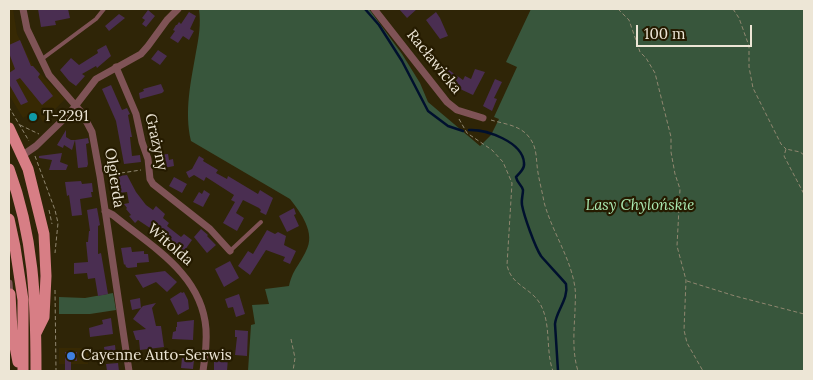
<!DOCTYPE html>
<meta charset="utf-8">
<style>
body{margin:0}
#map{position:relative;width:813px;height:380px;overflow:hidden;background:#2f2507;font-family:Lora,serif}
canvas{display:block}
.frame{position:absolute;inset:0;border:10px solid #ede6d6;pointer-events:none}
.scale{position:absolute;left:636px;top:25px;width:116px;height:22px;box-sizing:border-box;border:2px solid #ede6d6;border-top:0;padding-left:6px;font-size:15px;line-height:18px;white-space:nowrap;color:#ede6d6;-webkit-text-stroke:4px #251b00;paint-order:stroke}
</style>
<div id="map">
<canvas width="813" height="380"></canvas>
<div class="frame"></div>
<div class="scale">100 m</div>
</div>
<script>
const ctx = document.querySelector('canvas').getContext('2d');
ctx.lineJoin = 'round';
function fillPath(path, color) { ctx.fillStyle = color; ctx.fill(path, 'evenodd'); }
function strokePath(path, color, width, dash) { ctx.strokeStyle = color; ctx.lineWidth = width; ctx.lineCap = dash ? 'butt' : 'round'; ctx.setLineDash(dash || []); ctx.stroke(path); }
function label(font, color, halo, rows, align = 'center') {
  ctx.font = font + ' Lora,serif'; ctx.lineWidth = 4.5; ctx.setLineDash([]); ctx.textBaseline = 'middle'; ctx.strokeStyle = halo; ctx.fillStyle = color; for (const [text, x, y, turn = 0] of rows) {
    ctx.save(); ctx.translate(x, y); ctx.rotate((+turn || 0) * Math.PI / 180); ctx.textAlign = isNaN(turn) ? turn : align; if (halo) ctx.strokeText(text, 0, 0); ctx.fillText(text, 0, 0); ctx.restore();
  }
}
fillPath(new Path2D(`
 M9,9h4l4,25 16,32 32,33 -22,23 -7,-11 -13,7 -14,-23z
 M59,348h30l-1,16h-29z`), '#372903');
fillPath(new Path2D(`
 M199,9h170l33,45 18,29 8,19 52,44 11,-11 8,-16 -5,-2 23,-50 -11,-5 25,-53h273v362h-556l3,-46 4,-1 -3,-19 17,-1 -4,-15 24,-3c4,-17 10,-20 17,-35 10,-18 -5,-38 -16,-52l-99,-58c-7,-30 0,-60 5,-89 3,-15 5,-28 3,-43z
 M113,293l3,17 -26,4h-31v-17l26,1z`), '#38563c');
strokePath(new Path2D(`
 M365,9l14,16 23,36 26,50 20,15 15,5
 M469,130c17,-1 54,12 55,33 1,5 -4,10 -8,14 1,6 6,8 7,13 0,5 -2,10 -1,15 2,11 13,42 19,51 4,5 24,26 25,28 3,15 -10,27 -11,40l3,47`), '#00102e', 2.5);
fillPath(new Path2D(`
 M38,9h30l2,9 -15,3 1,4 -15,2z
 M399,9h18l-10,9z
 M148,10l7,6 -9,11 -4,-3 3,-4 -3,-2z
 M189,12l7,4 -6,13 4,2 -5,9 -6,-4 -5,7 -8,-5 5,-7 -2,-1 3,-5h1l2,-3 2,2z
 M436,12l4,6 8,18 -8,3 -14,-19z
 M119,14l6,4 -16,13 -4,-5z
 M20,40l11,26h2l7,8 -2,3 15,19 -11,9 -22,-27 -4,2 12,22 -7,3 -12,-21v-11l6,-4 -6,-16v-8z
 M106,45l5,11 -14,12 -1,-2 -14,8 3,2 -9,10 -7,-5 -9,-11 11,-12 8,7 19,-12 -1,-3z
 M158,50l9,6 -7,9 -9,-6z
 M475,69l10,3 -12,23 -15,-7 -1,2 -14,-12 6,-8 14,10 2,-4 6,3z
 M495,79l7,3 -8,16 3,1 -5,12 -9,-5z
 M161,84l3,7 -2,2 -22,6 -1,-6 5,-2 -1,-2z
 M111,85l11,25 5,-2 3,6 -2,1 4,22h-2l2,19 8,-1 1,7 -17,2 -8,-43 -14,-32z
 M66,130v7l5,3h4l-3,10 -8,-5 -1,3 -6,-3z
 M88,138l1,5 -3,1 2,20 -1,3 -9,1 -3,-28z
 M62,153l-2,9 8,3 -2,5h-17l3,-10 -13,-2v-2z
 M168,154l1,6 4,-1 1,7 -15,3v-14z
 M199,156l5,3 -1,2 15,9 -2,3 11,6 1,-3 30,18 2,-4 13,8 -7,17 -6,-3 1,-2 -2,-2 -16,-8 -7,13 8,5 -7,13 -14,-8 12,-21 -4,-2 3,-5 -28,-18 -2,4 -10,-6 -5,3 -3,-6 6,-3z
 M127,175l9,17 10,13 7,5 3,-4 9,8 -2,4 6,5 -2,3 14,11 3,-3 8,6 -10,14 -29,-24 -15,-10 -3,3 -6,-7 2,-1 -5,-6 1,-1 -3,-4 5,-1 -2,-11 -9,1 -7,-16z
 M174,177l13,7 -5,9 -13,-7z
 M81,181l1,3 10,-1 1,9h-2l1,5 -12,2 2,16 -10,1 -3,-21 -2,1 -2,-14z
 M204,190l6,4 -7,13 -10,-5 6,-10 3,2z
 M97,208l3,17 -2,1v28l3,-1 7,41 -10,2 -3,-18 -7,1 -1,-6 -13,1v-11l14,-1 -2,-20h2l1,-11h1l-3,-21z
 M294,208l2,6 -2,1 5,11 -12,6 -8,-16z
 M201,229l7,6 -1,1 9,9 -9,8 -13,-16z
 M267,230l8,4 3,-2 8,4 -2,9 12,6 -6,13 -7,-3 2,-4 -19,-7 -16,25 -12,-9 10,-15 5,3z
 M131,247l1,5 12,-1v3h4l1,8 -12,1v4l-9,1 -2,-1 -1,-3 -1,1 -3,-17z
 M230,261l9,17 -15,9 -9,-18z
 M165,271l12,11 -10,10 -11,-10 -13,6 -8,-13z
 M181,292l1,1 2,-1 4,8 1,9 -11,6 -8,-16z
 M239,294l6,20 -9,3 -3,-10 -5,1 -3,-9z
 M140,298l1,10 2,-2 13,-3 -4,5 4,18h5l3,21 -24,3 -1,-10h-3l-3,-9 13,-2 -13,-10 8,-11 -9,2 -2,-10z
 M111,318l2,16 -23,3 -1,-9 14,-4 -1,-4z
 M194,320l-1,20 -21,-1 1,-7 3,-1v-4h1v-5z
 M235,330l13,1 -1,25 -12,-1 2,-18h-2z
 M115,345l1,9 -11,1 -1,-8z
 M65,352h12v9h-6v10h-6z
 M182,358l12,2 -1,9 -12,-1z
 M220,358h8l-1,13h-13v-12l6,1z
 M118,363l1,8h-12l-1,-7z`), '#4a2e51');
strokePath(new Path2D(`
 M618,9l11,11 11,32 6,6 9,15 16,64v15l4,22 5,15 -3,57 9,34 -2,50 3,13 16,28
 M733,9l6,9 10,28v21l4,21 28,56 5,5
 M9,107l20,34
 M459,119l8,14 25,17 11,12 9,21 -5,82c4,20 22,22 32,37 13,20 6,48 14,69
 M491,120c13,4 29,5 38,17 7,9 7,17 8,28 1,12 5,25 7,37 8,30 27,56 31,86 1,7 0,16 0,23 -1,20 -3,41 3,60
 M20,125l19,9
 M804,155l-4,-3 -14,-3 -2,7 20,38
 M35,156l20,54 3,13 -3,30
 M108,175l33,-5
 M49,210l3,14
 M687,281l48,15 69,18
 M55,290l1,81
 M291,339l4,19 -2,13`), '#908770', 1, [4, 2.5]);
strokePath(new Path2D(`
 M42,59l54,-40 8,-10
 M230,251l31,-29`), '#7f5356', 4);
strokePath(new Path2D(`
 M23,9l4,20 22,46 33,38 10,19 8,44 29,195
 M374,9l73,93 10,8 26,8
 M116,67l20,47 6,28 6,17 2,20 3,5 57,45 20,22
 M23,155l13,-9 33,-32 27,-35 45,-25 7,-8 19,-26 11,-11
 M105,211l8,4c39,32 89,59 93,114 1,14 -1,29 -3,42
 M9,283l1,11 -1,1`), '#7f5356', 7);
strokePath(new Path2D(`
 M9,128l19,41 16,65 2,42 -2,41 -8,16
 M9,169c25,68 27,131 27,202
 M9,219l6,28 8,53v71
 M10,294l2,37 6,31`), '#d77e85', 11);
for (const [x, y, r, color] of [
 [33,117,5,"#0f9aa8"],
 [71,356,5,"#3f7fe0"]
]) { const dot = new Path2D(); dot.arc(x, y, r, 0, 2 * Math.PI); ctx.fillStyle = color; ctx.fill(dot); strokePath(dot, '#251b00', 2); }
label('15px', '#ede6d6', '#251b00', [
 ["Racławicka",434,62,51],
 ["Grażyny",156,142,77],
 ["Olgierda",114,178,81],
 ["Witolda",170,245,41]
]);
label('15px', '#ede6d6', '#251b00', [
 ["T-2291",43,117],
 ["Cayenne Auto-Serwis",81,356]
], 'left');
label('italic 15px', '#aaeab2', '#251b00', [
 ["Lasy Chylońskie",640,206]
]);
</script>
